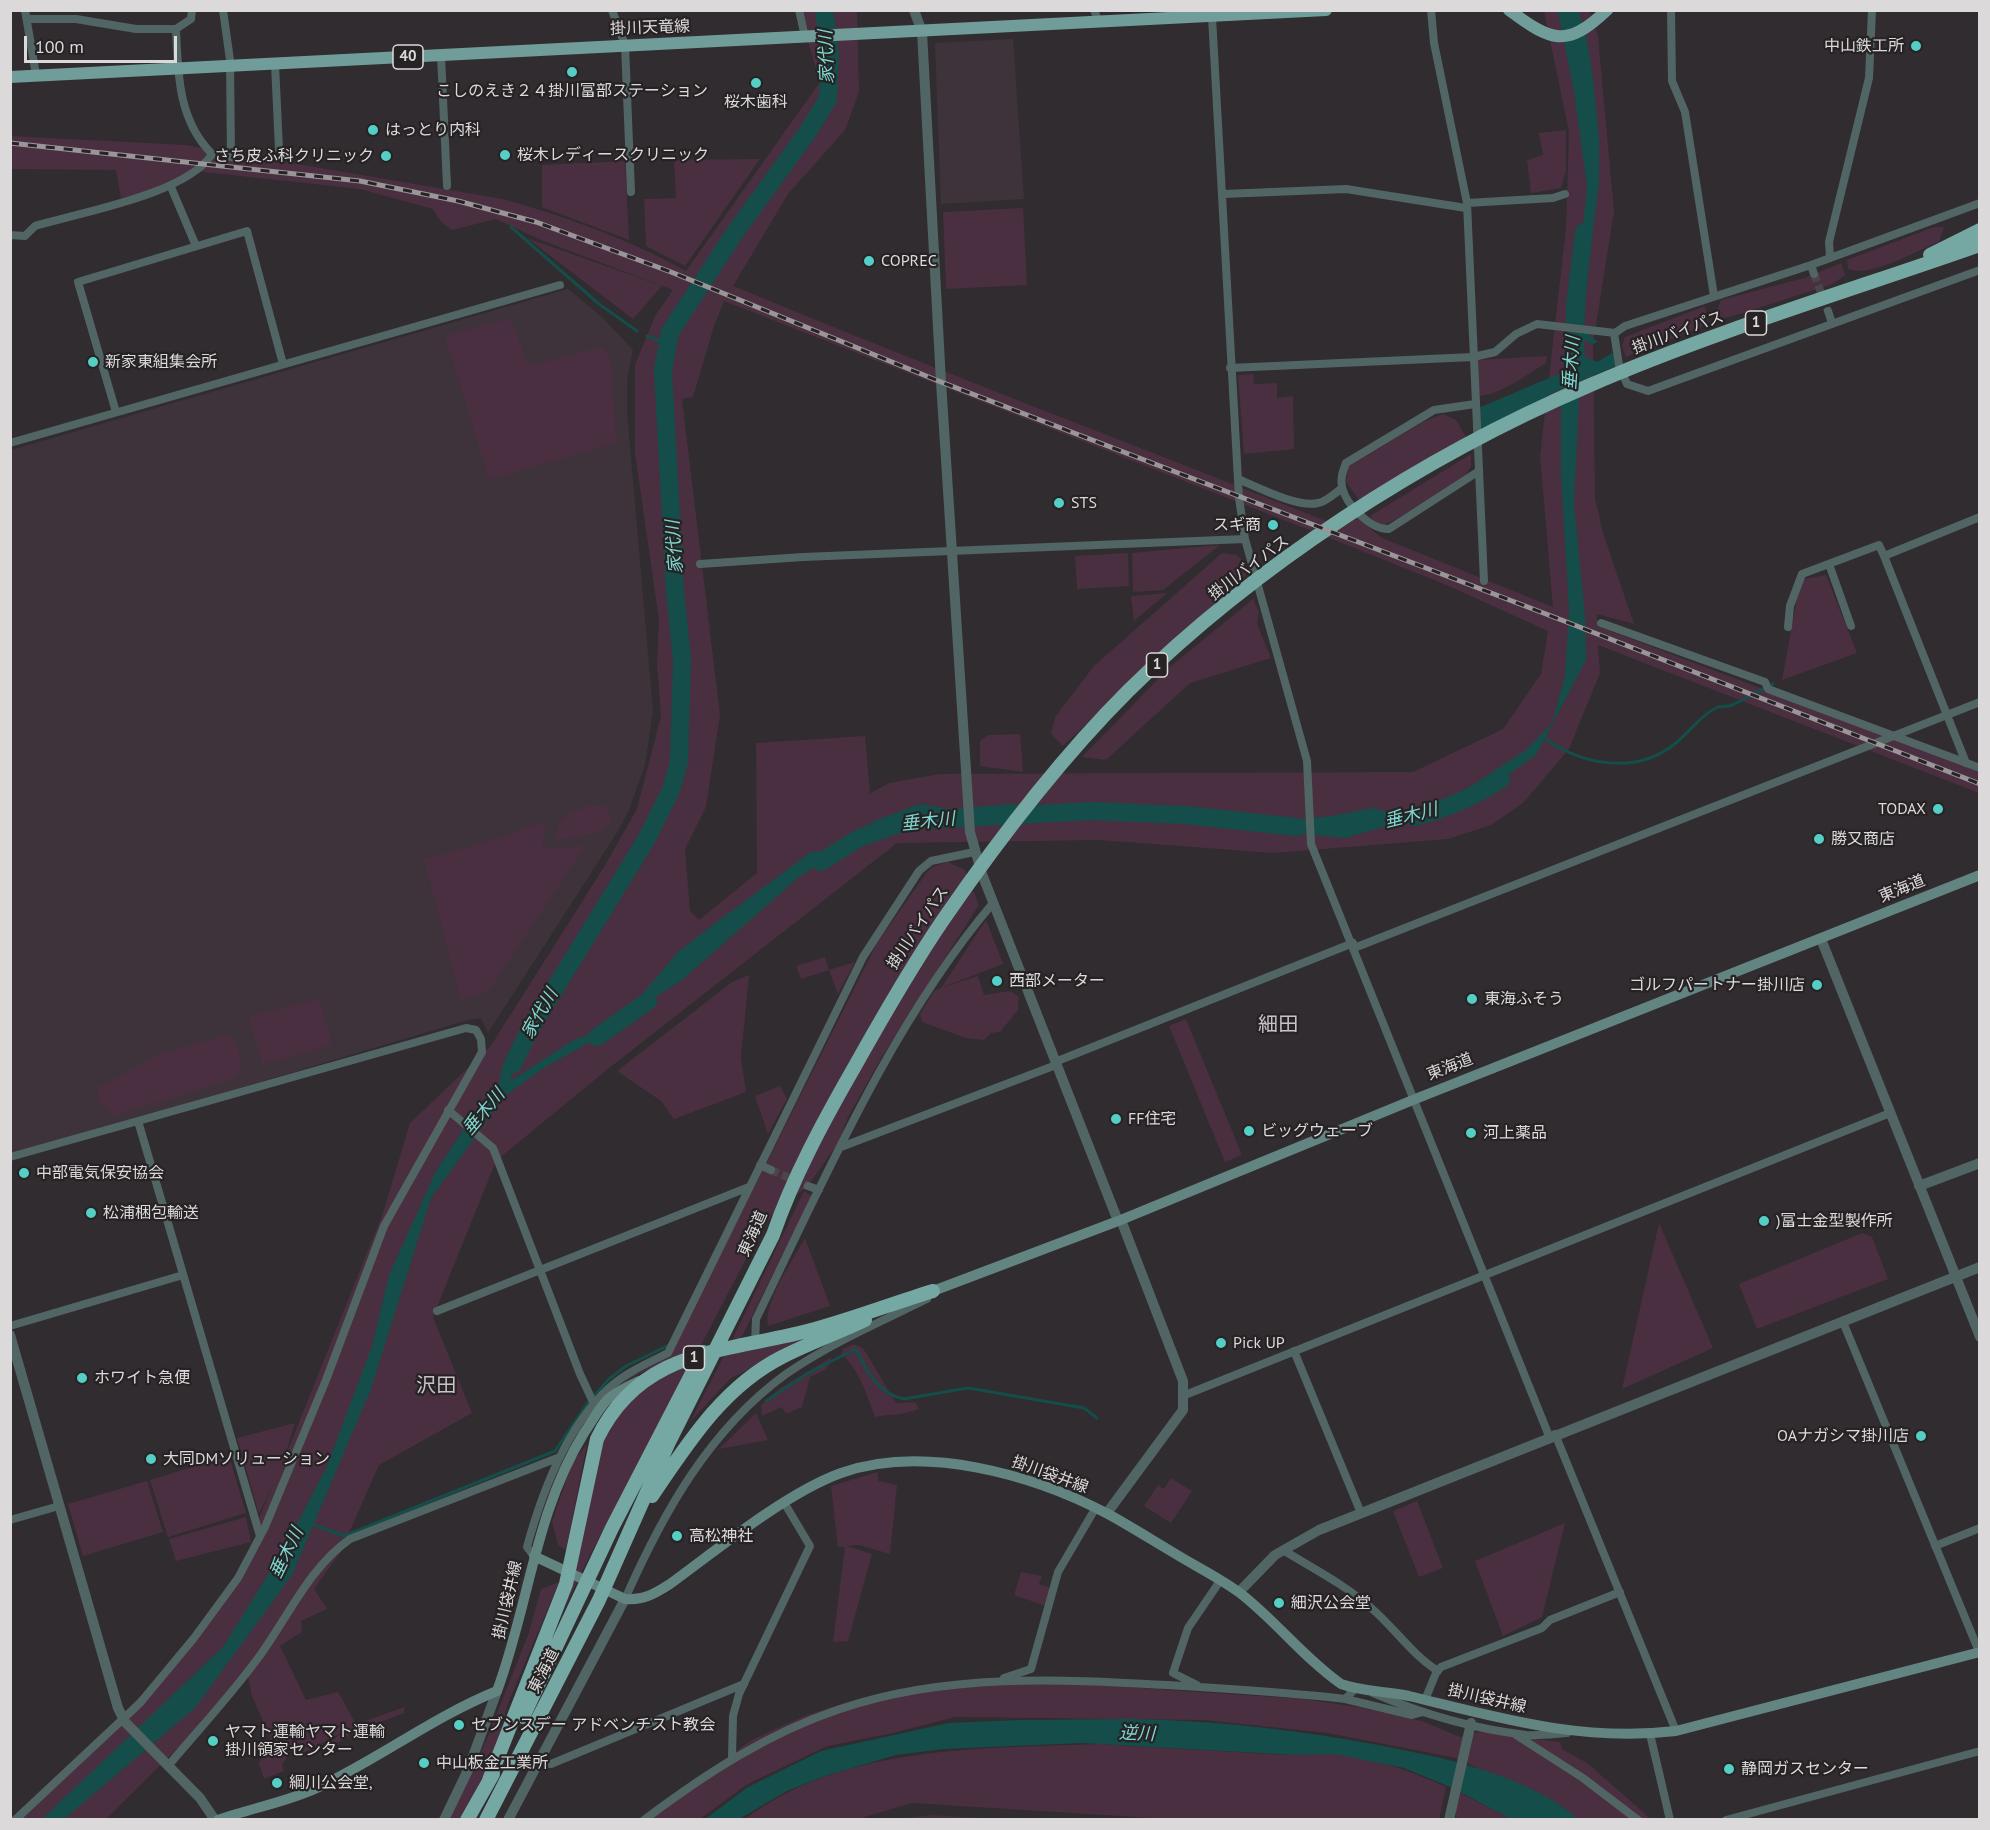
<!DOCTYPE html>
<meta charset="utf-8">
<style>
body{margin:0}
#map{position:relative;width:1990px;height:1830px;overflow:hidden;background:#312c2f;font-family:"PT Sans",sans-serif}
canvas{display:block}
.frame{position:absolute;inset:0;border:12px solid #dcd9db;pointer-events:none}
.scale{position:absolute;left:24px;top:36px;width:153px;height:27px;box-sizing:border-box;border:3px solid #dcd9db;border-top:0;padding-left:8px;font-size:18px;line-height:21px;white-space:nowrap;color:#dcd9db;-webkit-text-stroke:4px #272325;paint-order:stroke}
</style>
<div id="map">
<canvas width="1990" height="1830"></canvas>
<div class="frame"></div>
<div class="scale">100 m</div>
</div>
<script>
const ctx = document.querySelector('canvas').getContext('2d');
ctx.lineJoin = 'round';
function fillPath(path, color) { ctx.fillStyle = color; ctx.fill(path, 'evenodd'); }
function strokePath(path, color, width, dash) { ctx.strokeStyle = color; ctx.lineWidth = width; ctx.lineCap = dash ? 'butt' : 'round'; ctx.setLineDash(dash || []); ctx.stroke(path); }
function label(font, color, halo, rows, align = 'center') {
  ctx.font = font + ' "PT Sans","Noto Sans JP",sans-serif'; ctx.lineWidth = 4.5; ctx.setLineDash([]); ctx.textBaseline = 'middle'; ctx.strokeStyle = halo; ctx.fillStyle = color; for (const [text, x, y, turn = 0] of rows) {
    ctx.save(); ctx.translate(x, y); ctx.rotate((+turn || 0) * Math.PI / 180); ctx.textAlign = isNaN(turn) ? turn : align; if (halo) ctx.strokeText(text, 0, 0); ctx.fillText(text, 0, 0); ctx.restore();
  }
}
fillPath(new Path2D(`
 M1013,39l11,160 -83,5 -6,-161z
 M568,289l34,28 31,33 -6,30v32l26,299 -8,54 -16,45 -11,21 -130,202 -7,-15 -13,2 -457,136v-706z
 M931,1815l68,4h-102z`), '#3e333a');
fillPath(new Path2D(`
 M799,11h58l2,81 -14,38 -57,64 -55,92c200,83 402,159 603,239l22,-6 24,19 171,69 -13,-151 26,-228 3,-96 -25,-121h45l9,25 16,175 -21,133 2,154 8,35 31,91 -37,-10v12l382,145v22l-381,-148 2,28 -31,76 -46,54 -32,22 -43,14 -175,14 -174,-13 -202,3 -293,229 -108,89 -63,156 39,96 -93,52 -39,88 -26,36 13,20 -26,12 1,11 -22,14 26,54 32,-8 18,32 49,-17 -1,6 -45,17 -35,20v-3l19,-15 -40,21 -13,-2 -8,14 2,6 -20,8 -5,-16 12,-24 -19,-43 -5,-24 -44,51 -97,96h-90l151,-149 96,-133 -4,-18 13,-32 -13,27 -22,-76 58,-15 -12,39 100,-249 27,-90 80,-76 114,-180 33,-58 24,-93 -4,-51 2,-45 -24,-167v-88l20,-49 18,-26 -132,-50 -45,-21 -44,11 -11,-8 -8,-13 -73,-20 -165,-18 -24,16 -50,11 -5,-28 -105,-1 -1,-33 175,9 318,54c64,18 125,40 183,72l134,-189zM724,301l598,234 127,51 99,45 -7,43 -38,55 -90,43 -473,2 -51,9 -22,12 3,-3 -5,-56 -109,7 1,130 -58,47 -9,-9 -5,-62 21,-42 14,-92 -38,-316 11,-2 21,-71z
 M1566,130v42l-5,16 -30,5 -4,-33 16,-5 -4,-22z
 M760,159l-75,107 -39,-20 -2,-47 32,-1 -2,-38z
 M625,161l4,79 -87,-33v-42z
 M1023,208l4,77 -81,4 -3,-77z
 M1934,227h10l-5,15c-23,9 -69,36 -91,27l-1,-9z
 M527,238l135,48 -29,33z
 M1841,263l4,12 -12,9 -100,32 -9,2 -8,-4 5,-14 83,-22z
 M1705,306l2,11 -6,10 -75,30 -4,-11 3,-9z
 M511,318l17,48 73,-19 10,11 5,85 -127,36 -44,-143z
 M1547,356l-1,7c-20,12 -44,31 -67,33l-1,-36z
 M1253,374l1,10 23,-1v15l16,-2 1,53 -50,5 -6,-79z
 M1443,414l13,6 10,17 -106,64 -14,-19 2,-15 75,-45z
 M1471,454v12l-7,12 -73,44c-10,4 -15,2 -21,-6z
 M1220,545l-57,45 -30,2 -1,-39z
 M1128,553l1,33 -52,3 -2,-33z
 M1222,553l15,2 6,6 3,14 -183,171 -12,-12 4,-17 39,-51z
 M1826,575l31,78 -75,27 15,-82 7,-19z
 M1167,593l-33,28 -3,-25z
 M1253,599l6,13 -2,12 14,34 -81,25 -84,77 -24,-3 88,-90z
 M1020,734l3,38 -43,-6v-25l8,-6z
 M592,805l16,2 4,14 -15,12 -41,7 3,-19 15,-10z
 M539,823l7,5 -4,18 13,2 30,-2 -96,144 -28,10 -37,-141 80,-22z
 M948,862l17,8 14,35 -96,150 -35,62 -10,26 -30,43 -32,24 -17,24 -61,117 -27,8 -50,24 49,-28 207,-412 50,-71 5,-5z
 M986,920l17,44 -60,23 35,-11 6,19 26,-4 9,6 -1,13 -18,22 -9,1 -7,7 -18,-2 -44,-16 -2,-8 14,-23 7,-3z
 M825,957l4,13 26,-8 -17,32 -9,-24 -28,9 -5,-13z
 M749,975l-8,82 5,35 -72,27 -13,-18 -44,-30 115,-89z
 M319,999l13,46 -70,19 -13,-47z
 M1186,1019l56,136 -17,7 -56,-136z
 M231,1034c7,16 16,30 3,45l-122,37 -14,-17 1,-12 62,-34z
 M780,1086l7,13 -19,35 -13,-38z
 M804,1191l8,5 -72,144 -7,-2z
 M1659,1223l54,125 -91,41z
 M1862,1233l10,4 16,42 -131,50 -18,-45z
 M805,1238l25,68 -62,20c-5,-24 25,-66 37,-88z
 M839,1326l-108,52 -41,44 34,-66z
 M854,1344l9,4 33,55 19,-1 4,7c-15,6 -28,5 -44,8 -8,-22 -16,-48 -34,-63l2,-5z
 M832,1357l-6,12 -16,8 -8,30 -16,7 -4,-7 -20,9 -1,-11 18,-16z
 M690,1365l-99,188 -53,110 65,-222 9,-21 33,-35z
 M756,1413l12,27 -49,9z
 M587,1444l-21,106 -8,-5 -6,-23 20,-59z
 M229,1456l17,57 -78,24 -18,-57z
 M878,1472v9l19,4 -7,69 -31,-9 -12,1 25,8 -24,87 -15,1 12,-95h-7l-7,-61z
 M1171,1478l21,13 -21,32 -27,-17 14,-21 6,4z
 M147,1481l16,51 -80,24 -15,-52z
 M1417,1501l26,67 -24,9 -26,-66z
 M246,1517l5,25 -75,19 -7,-22z
 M1565,1523l-23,94 -39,19 -28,-75z
 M1021,1572l21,4 -3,8 12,4 -5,18 -32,-11z
 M559,1582l-52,124 -12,48 -34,65 -11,1 36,-79 42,-106 13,-46z
 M990,1678l313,21 55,8 64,14 38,16 19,-5 81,10 2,7 25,14 64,56h-74l-17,-13 -104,-48 -128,-25 -124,-13 -249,-3 -62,16 -66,13 -81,39 -46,34 -54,1 86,-63c10,-14 24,-19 41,-27 71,-34 139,-43 217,-52z
 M1099,1744l187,11c49,-12 116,12 160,32l-7,33h-255l-272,-17 -54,16 -114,1c99,-76 236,-71 355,-76z
 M1456,1787l4,6 51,26h-50l-5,-2z`), '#4a2f40');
fillPath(new Path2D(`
 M1558,11h20l8,24 7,43 6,60v46l-11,82 -4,64 14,12 -5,2 -9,-4 1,17 12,5 15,-9 7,12 -39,16 -6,123 11,112 1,44 -50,95 -48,34 -50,22 -93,27 -53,-5 -29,-10 68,-7 42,-8 26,6 57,-18 70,-46 26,-27 13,-47 4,-66 -8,-136v-85l-84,43 -1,-23 85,-36 10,-15 1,-12 -10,1 10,-12 15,-149 -13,-94z
 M920,804l29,5 63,-5 32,6 -132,8 -46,6z
 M841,850l-42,27 -117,103 -53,34 9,-15 40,-47 36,-28 97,-72z
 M617,1023l-18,14 -55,31 -39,28 -74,102 -60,191 -79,186 -97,133 -131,111 -23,1 182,-173 61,-98 43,-83 45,-120 17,-71 47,-104 46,-70 17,-18 3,-16 26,-32 -18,46 62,-40z
 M1020,1720c54,0 109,-3 163,1 75,4 147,14 220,29 57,11 131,30 175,69h-67l-61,-32 -46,-19 -69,-14 -40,1 -213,-12 -138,6 -48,6 -71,21 -38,15 -48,28 -35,1 44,-33 73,-36 128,-28z`), '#144d49');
strokePath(new Path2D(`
 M511,227l88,77 38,27
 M647,336l20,8
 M1543,737c38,28 93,39 133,6 13,-11 26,-29 42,-36 5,-1 9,0 14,-2 14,-6 27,-15 41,-21
 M766,1401l42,-28 48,-24c10,21 22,45 48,50l64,-11 116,20 13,10
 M312,1524l32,12 211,-85 32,-47 22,-25 17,-13 41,-20`), '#144d49', 3);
strokePath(new Path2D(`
 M1575,336v-31l9,-73
 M1414,817c32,-8 60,-20 87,-38
 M821,862l38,-24 48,-17 184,-10 94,4 111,12
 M597,1037l51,-36
 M513,1064l17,-35 116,-189 25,-50 8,-28 3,-103 -7,-68 -12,-221 7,-38 66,-101 71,-98 21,-34 2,-46 -6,-43`), '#144d49', 18);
strokePath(new Path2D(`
 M1814,274l14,37
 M771,1170l37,16`), '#4b4649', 8, [8, 4]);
strokePath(new Path2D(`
 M25,10l11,65
 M612,10l13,35 6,147
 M799,10l6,27
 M1094,10l5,13
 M1431,10l3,33 33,160 17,378
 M1671,10l1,71 13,31 29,184
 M1212,17l27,481 6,41 62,222 4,83 238,592
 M28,19h48l60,10h40c2,45 2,91 36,125
 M176,29l15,-10 1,-9
 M441,55l6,131
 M275,64l4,85
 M171,187l25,59
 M1223,194l123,-5 120,19
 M1467,203l86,-5 12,-4
 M10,235l15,1 10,-10c47,-14 152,-32 177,-72l19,3 -1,-97 -7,-50
 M1830,258l-1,-16 40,-164 3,-68
 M1811,265l3,9
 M1828,311l4,12
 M1614,333l5,32 8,19 21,7 332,-121
 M1230,368l243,-11 22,-5 21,-18 21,-10 78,9 10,-7 186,-61 169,-62
 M1475,404l-41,6 -88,53c-3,8 -6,15 -4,24 4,18 29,43 47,42l90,-58
 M116,412l-38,-130 169,-51 36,133
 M10,443l550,-158
 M1238,479c19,8 60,29 80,24 8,-1 17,-10 24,-15
 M700,564l103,-7 442,-18
 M1829,564l22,62
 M1601,623l164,59 3,7 212,79
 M1788,627l2,-21 12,-32 77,-29 5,11
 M1966,763l-82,-207 96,-39
 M1354,948l626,-246
 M1055,1062l298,-119
 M448,1110l45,38 87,226 14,30
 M841,1147l215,-82
 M10,1157l128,-36
 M760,1165l11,5
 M808,1186l11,4
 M437,1311l312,-124
 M1843,1322l137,332
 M10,1326l173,-51
 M755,1343l1,-24c68,-139 136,-297 237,-416
 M1294,1351l67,162
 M1185,1395l705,-282
 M1555,1434l121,297
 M10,1520l49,-14
 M1935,1546l45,-18
 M1283,1550c29,18 61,34 87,57 24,20 41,47 68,64
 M534,1556l-7,-9c15,-55 39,-119 81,-158 17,-16 40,-26 60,-36l195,-396 56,-86 12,-10 43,-9
 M625,1599c38,-86 84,-169 161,-225 43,-30 94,-52 141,-75
 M1004,1678l27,-9 27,-97 37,-63
 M1197,1685l-24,-12 15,-45 32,-47
 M1373,1693c47,20 102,36 153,42 13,1 28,-1 41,-2
 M1345,1699l67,16 11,-3
 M1425,1700l11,-27 5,-6 101,-39 8,-8 70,-28
 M1650,1734l20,86
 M1516,1735l67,43 55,42
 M732,1757l1,-41 6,-22 71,-148 -25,-42
 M540,1763l11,1 193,-80
 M168,1766c31,-37 65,-73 93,-112 28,-39 49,-87 89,-115l210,-82
 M15,1820l125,-117 54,-65 44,-60 27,-51 61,-147 58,-154 98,-174 -1,-13 -5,-9 -10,-2 -328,93 122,415
 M644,1820c61,-46 124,-87 196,-111 106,-36 220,-30 328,-24 59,4 118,7 177,14l10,-10
 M1726,1820l254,-69`), '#516664', 8);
strokePath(new Path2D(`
 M914,10l8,22 19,350 29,450 12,42 136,347
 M1821,939l159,398
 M1919,1186l61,-23
 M10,1335l108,373 7,14 75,76 15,22
 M1107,1513l76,-103v-29l-62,-161
 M1239,1592l36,-37 44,-25 661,-263
 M444,1820l24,-50 29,-79
 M508,1820l117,-221
 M1449,1820l22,-97`), '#516664', 10);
strokePath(new Path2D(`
 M933,1291l185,-70 297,-122 565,-224
 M534,1556l91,43c18,2 31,-6 45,-15 48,-35 116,-91 171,-111 83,-29 191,1 267,41 22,12 44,26 66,39 21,13 46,25 66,40 36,28 64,65 101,91 22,8 45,7 68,12 91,22 171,46 267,35l304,-79
 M218,1820c33,-12 70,-18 101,-33 61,-29 116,-71 178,-96 32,-86 38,-179 87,-258 8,-11 14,-24 24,-34 9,-8 20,-13 31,-18`), '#638582', 10);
strokePath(new Path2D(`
 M1509,10c42,31 57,39 98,0
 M10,77l1316,-67`), '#709d99', 12);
strokePath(new Path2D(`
 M1930,255l50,-25
 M652,1496c36,-53 71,-109 130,-139 27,-14 56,-24 83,-37
 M523,1717l89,-189 91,-176
 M489,1780l77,-196 31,-145c45,-93 131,-86 218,-110 40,-11 79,-26 118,-38
 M467,1820l26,-46
 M486,1820l113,-220 70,-158 104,-207c20,-58 51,-115 82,-169 28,-50 56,-99 88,-146 55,-80 116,-160 185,-229 128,-126 294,-234 460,-305 127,-55 261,-95 392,-141`), '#76a8a3', 14);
const rail = new Path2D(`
 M10,143l350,38 98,20 78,21 135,50 270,110 618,237 421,165`);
strokePath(rail, '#999598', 5);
strokePath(rail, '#272325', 3, [9]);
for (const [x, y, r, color] of [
 [1916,46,6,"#55cec5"],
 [572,72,6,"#55cec5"],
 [756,83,6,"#55cec5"],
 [373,130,6,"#55cec5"],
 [505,155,6,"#55cec5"],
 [386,156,6,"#55cec5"],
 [869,261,6,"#55cec5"],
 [93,362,6,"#55cec5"],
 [1059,503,6,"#55cec5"],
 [1273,525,6,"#55cec5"],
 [1938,809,6,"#55cec5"],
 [1819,839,6,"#55cec5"],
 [997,981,6,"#55cec5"],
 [1817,985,6,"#55cec5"],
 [1472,999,6,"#55cec5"],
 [1116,1119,6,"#55cec5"],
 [1249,1131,6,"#55cec5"],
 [1471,1133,6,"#55cec5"],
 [24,1173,6,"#55cec5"],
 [91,1213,6,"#55cec5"],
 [1764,1221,6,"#55cec5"],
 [1221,1343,6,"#55cec5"],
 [82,1378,6,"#55cec5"],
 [1921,1436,6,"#55cec5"],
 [151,1459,6,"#55cec5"],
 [677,1536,6,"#55cec5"],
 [1279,1603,6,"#55cec5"],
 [459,1725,6,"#55cec5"],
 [213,1741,6,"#55cec5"],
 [424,1763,6,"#55cec5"],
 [1729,1769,6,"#55cec5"],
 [277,1783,6,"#55cec5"]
]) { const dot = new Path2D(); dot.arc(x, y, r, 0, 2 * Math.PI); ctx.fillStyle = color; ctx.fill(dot); strokePath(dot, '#272325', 2); }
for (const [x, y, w] of [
 [408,57,30],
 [1756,323,21],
 [1157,665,21],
 [694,1358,21]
]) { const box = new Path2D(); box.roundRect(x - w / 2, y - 12, w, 24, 4.5); ctx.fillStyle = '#272325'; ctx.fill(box); strokePath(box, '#dcd9db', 1.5); }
label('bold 15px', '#dcd9db', null, [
 ["40",408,57],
 ["1",1756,323],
 ["1",1157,665],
 ["1",694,1358]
]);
label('16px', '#dcd9db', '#272325', [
 ["掛川天竜線",650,28,-2],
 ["掛川バイパス",1678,333,-20],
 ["掛川バイパス",1249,568,-37],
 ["東海道",1902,889,-22],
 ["掛川バイパス",918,928,-56],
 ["東海道",1450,1067,-21],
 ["東海道",753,1234,-66],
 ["掛川袋井線",1050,1475,20],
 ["掛川袋井線",508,1600,-77],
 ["東海道",544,1671,-63],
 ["掛川袋井線",1487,1699,13]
]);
label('16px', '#dcd9db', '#272325', [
 ["中山鉄工所",1904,46,"right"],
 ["こしのえき２４掛川富部ステーション",572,91,"center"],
 ["桜木歯科",756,102,"center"],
 ["はっとり内科",385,130],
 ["桜木レディースクリニック",517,155],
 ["さち皮ふ科クリニック",374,156,"right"],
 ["COPREC",881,261],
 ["新家東組集会所",105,362],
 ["STS",1071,503],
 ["スギ商",1261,525,"right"],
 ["TODAX",1926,809,"right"],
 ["勝又商店",1831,839],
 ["西部メーター",1009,981],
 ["ゴルフパートナー掛川店",1805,985,"right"],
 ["東海ふそう",1484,999],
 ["FF住宅",1128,1119],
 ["ビッグウェーブ",1261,1131],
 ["河上薬品",1483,1133],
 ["中部電気保安協会",36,1173],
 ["松浦梱包輸送",103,1213],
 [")富士金型製作所",1776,1221],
 ["Pick UP",1233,1343],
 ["ホワイト急便",94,1378],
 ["OAナガシマ掛川店",1909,1436,"right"],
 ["大同DMソリューション",163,1459],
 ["高松神社",689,1536],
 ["細沢公会堂",1291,1603],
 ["セブンスデー アドベンチスト教会",471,1725],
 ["ヤマト運輸ヤマト運輸",225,1732],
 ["掛川領家センター",225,1750],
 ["中山板金工業所",436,1763],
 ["静岡ガスセンター",1741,1769],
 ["綱川公会堂,",289,1783]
], 'left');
label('italic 18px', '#7cd7cf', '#272325', [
 ["家代川",827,57,-92],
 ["垂木川",1572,363,-86],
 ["家代川",675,547,-94],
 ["垂木川",1411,816,-14],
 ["垂木川",928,822,-6],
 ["家代川",540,1014,-60],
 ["垂木川",484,1112,-50],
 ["垂木川",287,1553,-64],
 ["逆川",1137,1734,2]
]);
label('20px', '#c9c2c6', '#272325', [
 ["細田",1278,1025],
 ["沢田",436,1386]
]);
</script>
